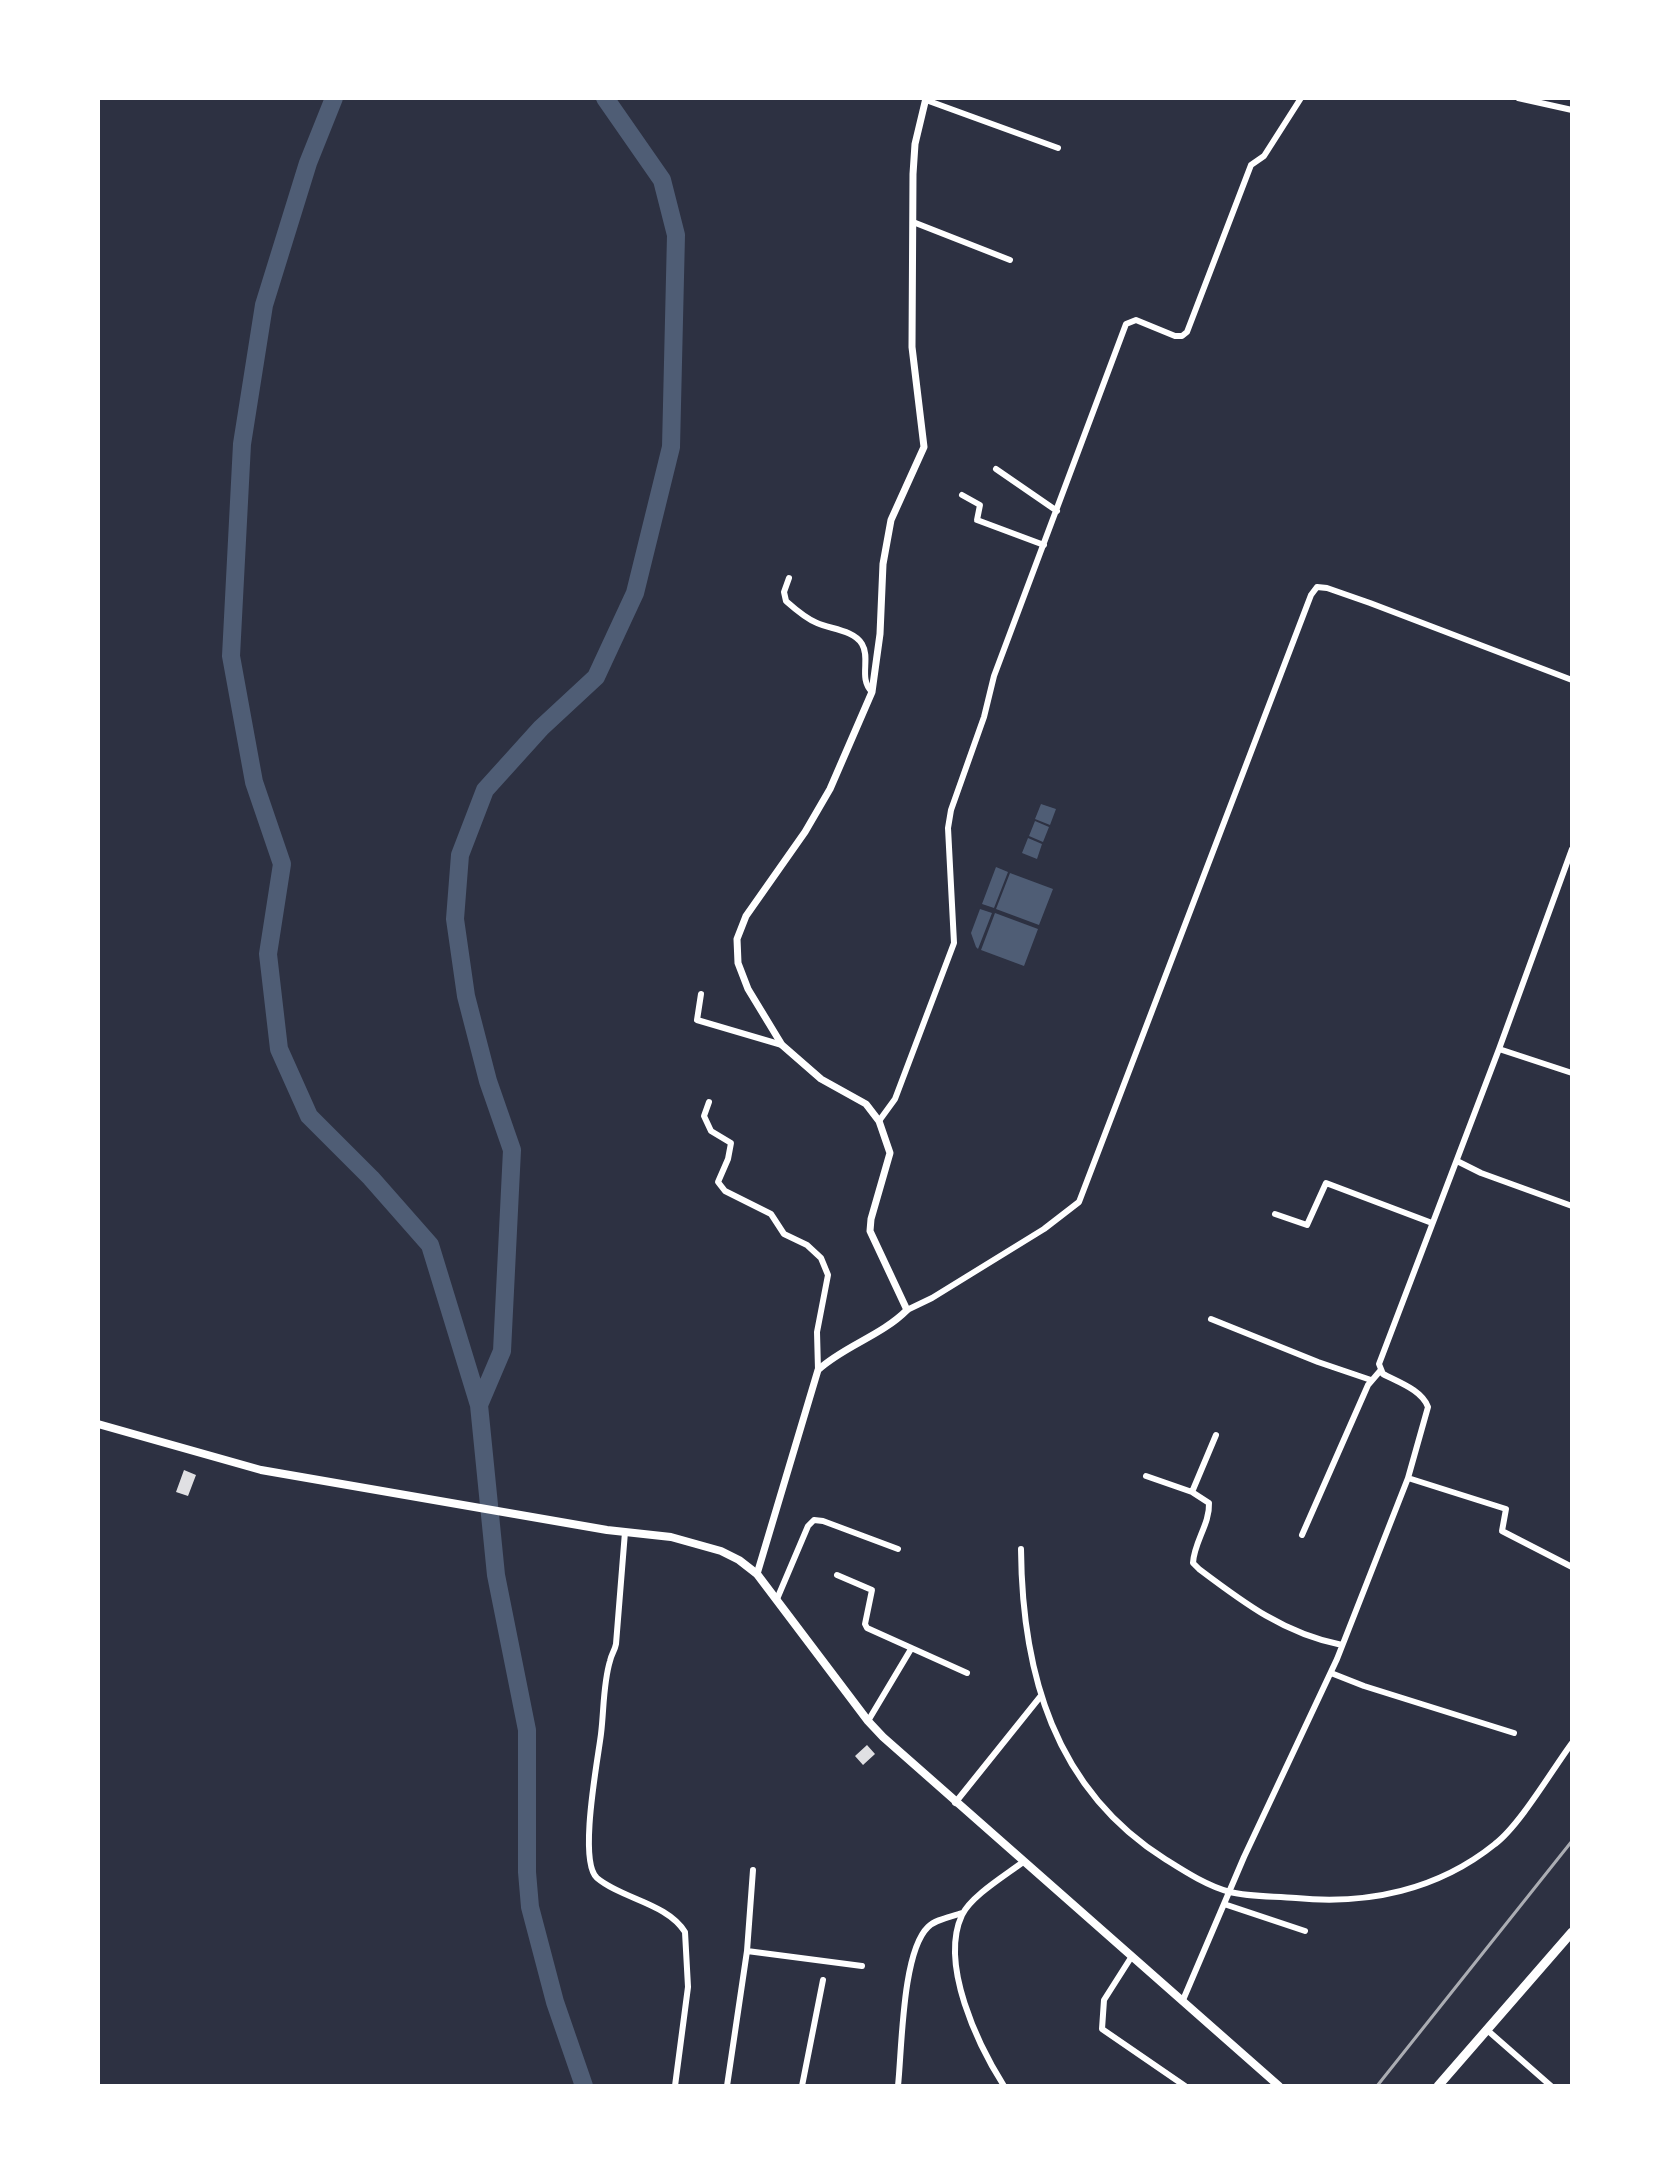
<!DOCTYPE html>
<style>
body{margin:0}
#map{position:relative;width:1670px;height:2184px;overflow:hidden;background:#2d3142;font-family:"Varela Round",sans-serif}
canvas{display:block}
.frame{position:absolute;inset:0;border:100px solid #fff;pointer-events:none}
</style>
<div id="map">
<canvas width="1670" height="2184"></canvas>
<div class="frame"></div>
</div>
<script>
const ctx = document.querySelector('canvas').getContext('2d');
ctx.lineJoin = 'round';
function fillPath(path, color) { ctx.fillStyle = color; ctx.fill(path, 'evenodd'); }
function strokePath(path, color, width, dash) { ctx.strokeStyle = color; ctx.lineWidth = width; ctx.lineCap = dash ? 'butt' : 'round'; ctx.setLineDash(dash || []); ctx.stroke(path); }
fillPath(new Path2D(`
 M1041,804l15,5 -6,16 -15,-6z
 M1035,821l14,6 -6,15 -14,-6z
 M1028,838l14,6 -5,15 -15,-6z
 M996,867l12,5 -14,36 -12,-4z
 M1010,873l43,16 -14,36 -43,-16z
 M980,909l12,4 -14,36 -2,-2 -5,-14z
 M995,913l43,16 -14,37 -43,-16z`), '#4f5d75');
strokePath(new Path2D(`
 M334,98l-26,65 -44,142 -22,139 -11,212 23,126 28,82 -14,90 11,95 30,67 62,62 59,67 49,160 17,170 31,155v142l3,35 25,95 29,84
 M479,1405l23,-54 10,-201 -24,-69 -22,-85 -11,-77 5,-64 25,-65 56,-62 55,-51 39,-84 36,-146 5,-212 -14,-55 -57,-82`), '#4f5d75', 18);
fillPath(new Path2D(`
 M184,1470l12,5 -8,21 -12,-4z
 M867,1745l8,9 -12,11 -8,-9z`), '#e0e0e3');
strokePath(new Path2D(`
 M1518,98l54,12
 M926,100l132,48
 M913,222l97,38
 M996,469l61,42
 M962,495l18,10 -3,15 67,25
 M789,578l-5,14 2,9c9,8 19,17 31,22 13,6 37,7 45,21 9,15 -4,34 10,48
 M701,994l-4,26 85,25
 M1499,1049l73,24
 M709,1102l-5,14 7,15 20,12 -3,16 -10,23 7,9 46,23 13,20 23,11 14,13 7,17 -11,57 1,38
 M879,1121l16,-22 59,-156 -6,-115 3,-18 33,-93 10,-41 132,-352 10,-4 39,16h7l5,-4 64,-167 13,-9 37,-58
 M1457,1161l24,12 91,33
 M1275,1214l32,11 19,-42 106,40
 M907,1310l25,-12 112,-69 35,-27 232,-607 6,-8 10,1 43,15 202,77
 M1211,1319l107,43 53,18
 M1146,1476l46,16 17,11c1,21 -15,39 -16,60l6,6c45,34 86,65 143,76
 M1408,1478l98,31 -4,22 70,36
 M1192,1492l24,-57
 M625,1532l-9,112c-1,6 -5,11 -6,17 -7,23 -6,49 -9,73 -3,25 -23,127 -4,144 25,21 70,25 88,54l3,55 -13,99
 M1302,1535l66,-150 12,-14
 M1021,1549c1,123 33,240 144,310 19,12 42,27 65,33 20,5 45,4 66,6 72,7 142,-8 199,-54 25,-19 57,-74 77,-101
 M837,1575l35,15 -7,34 2,4 100,45
 M777,1599l31,-73 6,-6 9,1 75,28
 M1331,1673l33,13 150,47
 M868,1721l43,-72
 M955,1803l85,-106
 M1224,1904l81,27
 M747,1951l115,15
 M1132,1956l-28,44 -2,29 83,57
 M1183,2000l61,-143 93,-198 71,-181 20,-71c-6,-17 -30,-25 -45,-33l-4,-10 120,-315 73,-200
 M1486,2029l65,57
 M727,2086l20,-135 6,-81
 M802,2086l21,-106
 M898,2086c4,-37 4,-134 30,-159 8,-8 23,-10 34,-14
 M1004,2086c-26,-41 -65,-122 -42,-171 9,-19 44,-40 61,-53`), '#fff', 6);
strokePath(new Path2D(`
 M757,1574l61,-204c26,-24 63,-34 89,-60l-37,-79 1,-12 19,-66 -11,-32 -13,-17 -45,-25 -39,-34 -34,-56 -10,-26 -1,-24 9,-23 59,-84 25,-43 42,-97 8,-58 3,-70 8,-44 33,-73 -12,-100 1,-173 2,-30 11,-46`), '#fff', 7);
strokePath(new Path2D(`
 M98,1424l163,46 346,60 64,7 50,14 18,9 18,14 111,147 15,16 396,349`), '#fff', 8);
strokePath(new Path2D(`
 M1438,2086l134,-154`), '#fff', 9);
strokePath(new Path2D(`
 M1377,2086l195,-245`), '#abadb3', 3);
</script>
